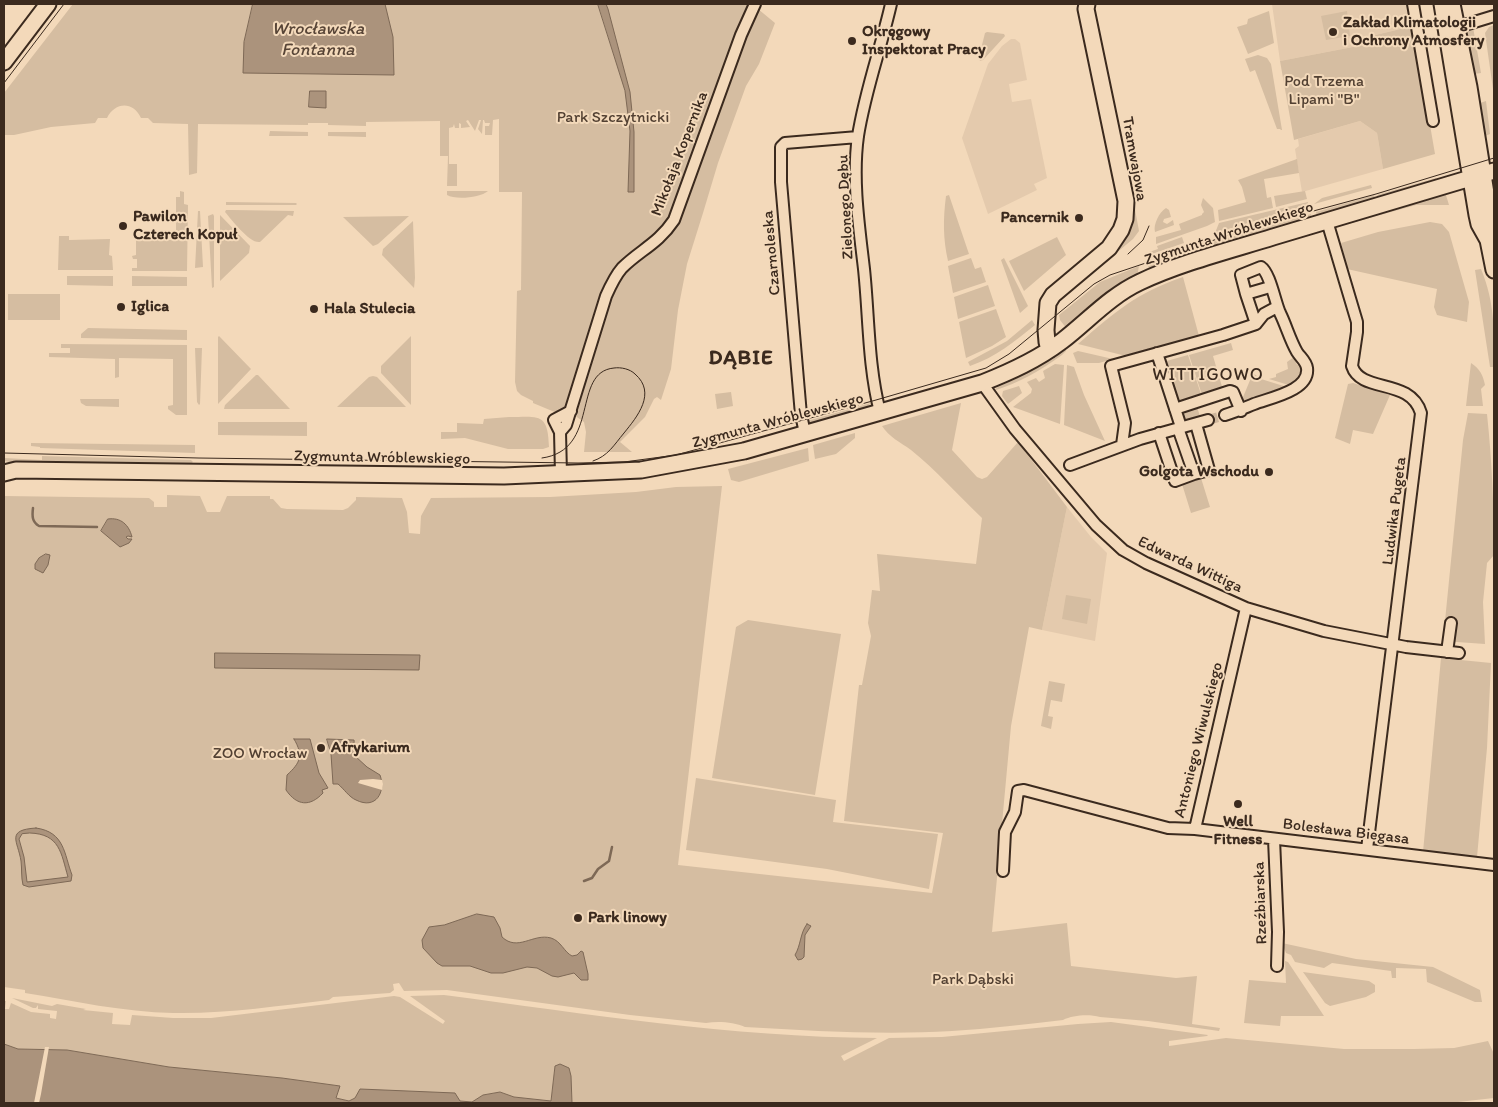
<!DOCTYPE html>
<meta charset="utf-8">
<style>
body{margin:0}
#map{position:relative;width:1498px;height:1107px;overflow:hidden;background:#f3d9ba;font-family:Itim,sans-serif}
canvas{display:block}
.frame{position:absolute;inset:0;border:5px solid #3b2a1e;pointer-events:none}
</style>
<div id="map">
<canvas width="1498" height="1107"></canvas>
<div class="frame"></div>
</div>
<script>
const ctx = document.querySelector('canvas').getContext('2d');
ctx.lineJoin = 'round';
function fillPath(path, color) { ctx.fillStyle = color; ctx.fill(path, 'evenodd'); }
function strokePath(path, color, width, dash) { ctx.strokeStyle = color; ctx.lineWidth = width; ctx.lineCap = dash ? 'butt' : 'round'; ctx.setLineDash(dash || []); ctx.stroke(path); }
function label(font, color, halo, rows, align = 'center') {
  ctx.font = font + ' Itim,sans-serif'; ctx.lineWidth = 4; ctx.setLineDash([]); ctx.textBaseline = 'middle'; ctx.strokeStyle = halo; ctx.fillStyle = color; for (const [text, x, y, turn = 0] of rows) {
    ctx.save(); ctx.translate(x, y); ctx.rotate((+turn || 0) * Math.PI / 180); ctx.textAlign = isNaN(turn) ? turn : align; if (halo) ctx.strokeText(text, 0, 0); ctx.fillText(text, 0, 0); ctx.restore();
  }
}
fillPath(new Path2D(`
 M1272,4h137l4,22 -46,11 -9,9 -78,15z
 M1011,39h4l5,4 7,37 -18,4 3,18 19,-3 16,79 -13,6 3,6 -49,24 -26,-76 26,-74 14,-18z
 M1360,121l17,12 6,36 -81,23 -7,-43 4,-3 -1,-7z
 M1067,507l24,30 16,16 -12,88 -53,-11z`), '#e4caad');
fillPath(new Path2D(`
 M73,4h679l23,19 -16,41 -13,22 -28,77 -15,50 -16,51 -9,46 -7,59 -10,31 -4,-3 -3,2 -9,18 -25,25 12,10h-48l2,-20 -2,-10 -10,-7 -17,-2 -24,-10v-2l-12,-6 -4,-4 -2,-9 2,-91 4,-1 1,-98h-23v-73l-6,1 -1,15h-7v-9h4l1,-3h-5l-1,-3h-1l-1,14 -4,-5 3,-9h-2l-4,11 -7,-11 -2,1 4,6 -9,1v-4l-2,-1v5h-4l-1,-4 -1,3 -4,1v36h8v22h-10l1,-30h-8v-35l-74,1v4l-38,-1v-2h-20v2l-110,-1 -1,49 -8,2 -1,-51 -35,-1 -5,-5h-7c-8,-17 -26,-16 -34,0h-9l-3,5 -44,4 -37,8h-10v-42z
 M1269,11l5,32 -26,11 -11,-27 10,-3 1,-5z
 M1347,11l3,25 -24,4 -5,-24z
 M1494,25v71l-9,-63 4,-6z
 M1413,26l22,128 -52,15 -6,-36 -17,-12 -66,19 -14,-79 78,-15 9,-9z
 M1473,27l8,46 -7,1 -10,-39 5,-6z
 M987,32l17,2 1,2 -22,24 -3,1 -1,-4 6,-24z
 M1258,55l9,3 4,6 11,66h-1l-1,-1h-3l-22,-59 -5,2 -5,-13z
 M1486,101l4,33 -5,2 -4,-4 -1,-29z
 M270,131l38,1v4h-39z
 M328,132h38v5l-38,-1z
 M1297,159l2,14 -35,6 3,19 4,-1 2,11 -54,13 -1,-11 28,-8 -4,-15 -4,-7z
 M1127,166l12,65 -6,8 -37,31 -3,-4 27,-26 3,-73z
 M1436,178v4l-57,17 -2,-4z
 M1371,185l1,3 -58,16 8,-6z
 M180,191l4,1v12l4,1 -1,66h-55v-3h5v-9h-4l-1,-3 4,-1v-16l40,1v-43h4z
 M447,191h41c-8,7 -33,9 -41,4z
 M1305,191l2,8 -31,8 -2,-11z
 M1445,192l4,13h-33l-68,19 -12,1z
 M949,195l20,59 -21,7c-5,-22 -5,-42 -2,-65z
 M1374,195l2,5 -59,18 -1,-6z
 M1203,198l10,10 2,14 -8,4 -51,18v-7l25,-7 -2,-6 23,-9v-1l2,-2 -3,-7z
 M226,202l70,1 1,1 -1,1h-70z
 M1308,202v3l-93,28 4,-10z
 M1166,208l3,2 2,7 -7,2 -1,3 4,2 6,-4 1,5 -19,7c-2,-7 4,-20 11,-24z
 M226,210h6l62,1 -1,5 -5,-1 -28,27c-10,2 -28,-22 -35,-30z
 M198,211h2l3,56 -8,1z
 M213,214l1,2v71l-2,1 -4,-72z
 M1311,214l1,6 -111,34 -3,-8z
 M220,215l30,31 -1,7 -29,28z
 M409,216l-31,28 -5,2 -30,-29z
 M413,221l2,57 -1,10 -32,-33 1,-6z
 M1430,222l12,2 7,8 20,70 -2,20 -30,-7 -3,-8 3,-18 -90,-20 -6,-26 37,-11z
 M59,236h10v4l41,-1 -1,16 3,1 1,14h-55z
 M1057,237l9,18 -42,36 -15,-30z
 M1182,237l2,6 -38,13v-3l12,-4 -1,-3z
 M1186,250l3,8 -39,12 -3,-6z
 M971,258l4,11 6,-2 5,15 -33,11 -5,-27z
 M1004,258l24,48 -8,7 -19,-53z
 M1139,266l-2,11 -70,52 -7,-9 -1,-5 41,-33z
 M1481,269c14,34 13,61 13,98h-4l-15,-97z
 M67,276h46v10l-46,-1z
 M132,276l55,1v9h-55z
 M1183,277l16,59 -73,20 -48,-12c37,-32 58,-51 105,-67z
 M988,285l7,21 -37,13 -4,-22z
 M8,294h52v26h-52z
 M996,309l10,28 -14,9 -26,12 -7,-36z
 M1032,320l3,5c-21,17 -39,32 -65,41l-2,-4 39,-21z
 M88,328l99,2v10l-106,-2v-4z
 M219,336l32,33 -33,35v-67z
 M411,336v69l-30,-32v-7z
 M1231,343l2,7 -20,6 10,34 -21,5 -13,-40z
 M61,344l126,1v70h-11l-8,-6v-3l5,-1v-46l-54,-1v19l-4,1v-19l-66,-2v-4h21v-5h-9z
 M195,348h7l-2,56 -1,1 -2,-3z
 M1066,349v2l-4,4c-22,16 -43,28 -69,36l5,-4 30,-14z
 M1078,351l35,8 -14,4h-22l-4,-10z
 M1188,355l14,42 -26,8 -13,-43z
 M1294,357l3,8h5c1,10 -2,14 -10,21l-23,-7 7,-2v-3l12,-5 -1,-7z
 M1471,363c9,6 12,12 14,22l-4,4 2,17h-17z
 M1055,364l9,1 -4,59 -47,-17 18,-14 1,-4 -5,-7 9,-4 3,4 6,-4 -2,-7z
 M1067,365l7,2 10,28 21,46 -41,-16z
 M1253,373l8,6 29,9 -11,4 -1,-3 -26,10 -2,3h-9z
 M256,375h2l32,34h-66l1,-4z
 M373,376l4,1 29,30h-69l32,-30z
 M1353,383l37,12 -17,39 -20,-4 -3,14 -15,-6 13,-54z
 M1019,386l3,7 -14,11 -6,-8 1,-5z
 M731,392l2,14 -16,3 -2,-15z
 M80,399h39v8l-33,-1 -5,-3z
 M871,403l-6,6 -52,15h-4l-2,-3z
 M961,403l-9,47 25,27 5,2 5,-2 31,-35 49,65 -25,123 -13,-3 -18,99 -19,206 75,-9 4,43 105,12 21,-2 -5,48 28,4 -1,3 -71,-10 -48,-4c-11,-3 -27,-2 -37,3 -37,4 -74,9 -111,11 -69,4 -138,0 -207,-4 -11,-5 -27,-6 -39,-4l-76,-8 -183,-25 -43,1 -5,-8 -6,1 1,6 -4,3 -57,4 -4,3c-52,6 -104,14 -156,13 -50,-1 -99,-12 -148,-20v-3l-21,-3v-491l145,2 5,4v5h13v-12l33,1 7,16h13l7,-16h43v3h3l8,9 6,1 56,1 5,-2 8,-8v-3l46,1 5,14 2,21 11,1 1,-18 10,-18 119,-1 86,-5 40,-5 46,-1 -44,379 254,28 11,-60 -99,-12 15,-136h3l9,-49 -3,-13 4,-33 8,1 -3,-37 99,10 6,-46c-24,-23 -46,-48 -71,-68 -11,-8 -22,-13 -29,-24z
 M1197,407l4,12 -16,1 -6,-7z
 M1468,413l19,1c5,47 7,94 7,141l-7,8 -4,39 2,42 -42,-3 20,-201z
 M509,417c30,0 39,-5 40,30l-6,2h-35l-43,-11 -24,1v-7h16v-9l26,1 1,-5z
 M218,422h89v14l-89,-1z
 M855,433v5l-19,16 -21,5 -2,-14z
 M31,443l164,2v8l-155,-5v-1l-9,-1z
 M808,448l1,13 -70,21 -8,-2 -3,-11z
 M42,456l149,4 2,2 -5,4 -174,-3 -10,-2v-3l38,2z
 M1201,478l9,29 -19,6 -9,-29z
 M1066,595l25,4 -4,25 -25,-5z
 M748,620l93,14 -26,161 -103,-17 24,-151z
 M1441,658l50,5 -4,85 -10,109 -54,-5z
 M1049,681l16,3 -3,18 -11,-2 -3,16 5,1 -2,12 -10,-3z
 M696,778l140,22 -3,22 105,12 -9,55 -102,-20 -141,-19z
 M1282,943l74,16 77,8 47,23 2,12h-7l-48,-20 -1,-13 -30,-1v10h-4l-1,-7 -59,-8 -8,5 -29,-6 -4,-7 -5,-2z
 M1285,961l3,1 36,54h-43l-1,10 -36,-3 5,-43 37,3z
 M1303,972l66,9 6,4v7l-9,5 -36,9 -5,-3z
 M444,995c143,19 287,42 433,43l-36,18 3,5 45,-23 53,-1 136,-13 33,-2 97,13 -1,1 -38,5v5l57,-8 118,11h70l40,-1 34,-7 6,13v44l-45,5h-877l-3,-35 -14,-1 -4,35 -37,-5 -14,-5 -17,3 -11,7 -117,-4 -6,3 -13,-3 3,-12 -57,-8 -113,-11 -102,-17 -49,-1 -14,-5v-43h2l-1,8h4l2,-6 20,9 19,2v4l6,1 1,-8 -19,-2v-4l-2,3h-3l-21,-10 40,8 5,-2 29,5 -3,1 30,3 -1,11 18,1 2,-10 41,3h38l183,-22 6,1 43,27 2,-3 -35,-25z`), '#d5bda1');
const water = new Path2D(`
 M253,4h132l8,33 1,38 -151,-2 1,-31z
 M598,4h8l2,5 22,83 4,40v60h-6l2,-61 -5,-40z
 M310,91h16v17l-17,-1z
 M108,519c13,-2 21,6 24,18l-4,-1 -2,1 2,2h4l-3,4 -9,4 -19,-16z
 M46,554l4,1 -2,10 -5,8 -8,-4v-5l4,-6z
 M215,653l205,2 -1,15 -204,-2z
 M294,739h16l9,34 9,15 -6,2 1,3c-13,14 -26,13 -37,-3l1,-15c13,-12 17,-19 7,-36z
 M327,739l27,1 1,16 12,11 13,8c6,17 -4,35 -24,25 -7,-3 -12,-11 -18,-16h-5l-2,-30z
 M36,828c29,4 28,26 36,47l-1,6 -42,6 -6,-2c-2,-8 -1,-16 -2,-24 -3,-20 -16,-31 15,-33zM30,833c30,1 31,20 38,44l-41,5 -3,-25 -5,-18 3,-5z
 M477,914l17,3 6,11 2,9c16,15 31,-4 49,1 10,3 13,14 21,18l5,-1 4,-4 2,1 5,22v6h-7l-7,-7 -16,4 -6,-1 -15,-8 -10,-1 -24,6h-12l-21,-7h-28l-5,-3 -14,-15 -1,-8 7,-13 15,-2z
 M807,924l4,2 -6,9 -1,22 -2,2 -4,1 -3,-5c6,-10 5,-22 12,-31z
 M4,1044l14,5 49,1 102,17 113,11 58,8 -4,12 13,3 6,-3 5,-9 95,4 5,8 12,1 11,-7 17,-3 14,5 37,4 4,-35 5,-2 9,4 2,8 1,27h-568z`);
fillPath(water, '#ab937c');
strokePath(water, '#7e6956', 1);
fillPath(new Path2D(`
 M373,779l9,1 1,4 -1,6 -24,-7 2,-3z
 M45,1047h4l-8,47 -2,9h-5z`), '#f3d9ba');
strokePath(new Path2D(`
 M33,508c-1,8 -1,14 6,18l58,1
 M584,881l8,-3 6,-9 11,-8 3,-14`), '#7e6956', 2.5);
strokePath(new Path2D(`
 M1208,420l17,-5`), '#ceb69b', 10, [10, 5]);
const street = new Path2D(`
 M1413,4l20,117
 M1458,27l36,-11
 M1327,221l30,101v10l-5,34c9,28 58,11 69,47l-54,436
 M1246,294l10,30
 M1157,353l24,74
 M982,383l33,46 81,96 27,25 23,13 100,45 78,23 82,16 53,6
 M1175,409l55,-18 3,1 8,19
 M880,412c-12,-46 -11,-96 -16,-143 -5,-43 -12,-90 -6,-133 7,-45 23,-88 33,-132
 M1225,415c10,-3 19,-7 29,-11 15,-6 56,-13 53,-36 -1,-7 -7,-11 -10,-16 -7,-12 -11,-27 -17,-39 -5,-11 -10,-40 -19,-46l-20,8 5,19 24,-7
 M560,432l6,-7 40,-129c4,-9 9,-20 16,-28 18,-18 36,-24 52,-48l67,-185 14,-31
 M805,433l-4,-18 -20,-233v-35l4,-4 73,-6
 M1159,433l16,48 19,-7 -16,-46
 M1122,445l3,-22 -14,-57 112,-31 33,-11 8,-10 13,-7
 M1070,465l70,-26 68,-19
 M561,474l-1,-42 -6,-12 17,-9
 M1194,474l15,-4 -13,-46
 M1447,652l4,-29
 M1195,829l51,-221
 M1274,839l4,93 -1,34
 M1003,871l2,-39 10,-20 3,-21 6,-1 144,38 27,1 299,36`);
const secondary = new Path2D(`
 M1442,4l35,211 2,9 9,16
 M1452,4l17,83 20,125 -1,28 6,30
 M4,62l44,-58
 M1049,350l-2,-8 -1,-12 2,-27 5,-8 56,-47 12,-18 4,-11 1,-18 -40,-192 1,-5
 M4,473l12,-3 488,6 137,-6 103,-19 238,-68c28,-11 55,-23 80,-42 26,-20 48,-45 78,-59 40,-19 91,-32 133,-45 74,-22 148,-44 221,-66`);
strokePath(street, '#3b2a1e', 14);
strokePath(secondary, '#3b2a1e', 19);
strokePath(street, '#f3d9ba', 10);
strokePath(secondary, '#f3d9ba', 15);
strokePath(new Path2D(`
 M4,83l60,-79
 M1128,254l15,-14 6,-14
 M4,453l194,5 380,5 46,-1 52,-7 200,-55 110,-32 23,-14 85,-70 16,-9 137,-46 129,-35 118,-36
 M542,458c59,-8 29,-86 72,-90 7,-1 16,1 21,6 22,19 2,43 -11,59 -10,12 -16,23 -31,28`), '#3b2a1e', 1);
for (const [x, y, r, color] of [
 [1333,32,5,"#3b2a1e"],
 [852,41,5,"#3b2a1e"],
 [1079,218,5,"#3b2a1e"],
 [123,226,5,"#3b2a1e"],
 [121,307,5,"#3b2a1e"],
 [314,309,5,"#3b2a1e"],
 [1269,472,5,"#3b2a1e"],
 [321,748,5,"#3b2a1e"],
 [1238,804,5,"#3b2a1e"],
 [578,918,5,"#3b2a1e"]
]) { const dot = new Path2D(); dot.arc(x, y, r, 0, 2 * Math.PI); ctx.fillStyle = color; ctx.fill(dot); strokePath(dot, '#f3d9ba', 2); }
label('bold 16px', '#3b2a1e', '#f3d9ba', [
 ["Zakład Klimatologii",1343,23],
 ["i Ochrony Atmosfery",1343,41],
 ["Okręgowy",862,32],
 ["Inspektorat Pracy",862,50],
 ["Pawilon",133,217],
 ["Czterech Kopuł",133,235],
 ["Pancernik",1069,218,"right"],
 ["Iglica",131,307],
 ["Hala Stulecia",324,309],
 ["Golgota Wschodu",1259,472,"right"],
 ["Afrykarium",331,748],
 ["Well",1238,822,"center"],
 ["Fitness",1238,840,"center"],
 ["Park linowy",588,918]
], 'left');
label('16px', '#524032', '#f3d9ba', [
 ["Pod Trzema",1324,82],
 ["Lipami \"B\"",1324,100],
 ["Park Szczytnicki",613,118],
 ["ZOO Wrocław",260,754],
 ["Park Dąbski",973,980]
]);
label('16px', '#3b2a1e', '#f3d9ba', [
 ["Mikołaja Kopernika",680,154,-69],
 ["Tramwajowa",1134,159,80],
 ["Zielonego Dębu",846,207,-93],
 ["Zygmunta Wróblewskiego",1229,234,-18],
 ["Czarnoleska",772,253,-95],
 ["Zygmunta Wróblewskiego",778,421,-15],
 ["Zygmunta Wróblewskiego",382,458,1],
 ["Ludwika Pugeta",1395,511,-83],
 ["Edwarda Wittiga",1190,565,25],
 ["Antoniego Wiwulskiego",1199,740,-76],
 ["Bolesława Biegasa",1346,832,7],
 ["Rzeźbiarska",1261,903,-92]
]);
label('italic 18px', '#574436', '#f3d9ba', [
 ["Wrocławska",318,29],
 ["Fontanna",318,50]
]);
ctx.letterSpacing = '1px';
label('18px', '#3b2a1e', '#f3d9ba', [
 ["WITTIGOWO",1208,375]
]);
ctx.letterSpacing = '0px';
ctx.letterSpacing = '1px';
label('bold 21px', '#3b2a1e', '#f3d9ba', [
 ["DĄBIE",741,359]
]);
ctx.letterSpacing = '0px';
</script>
